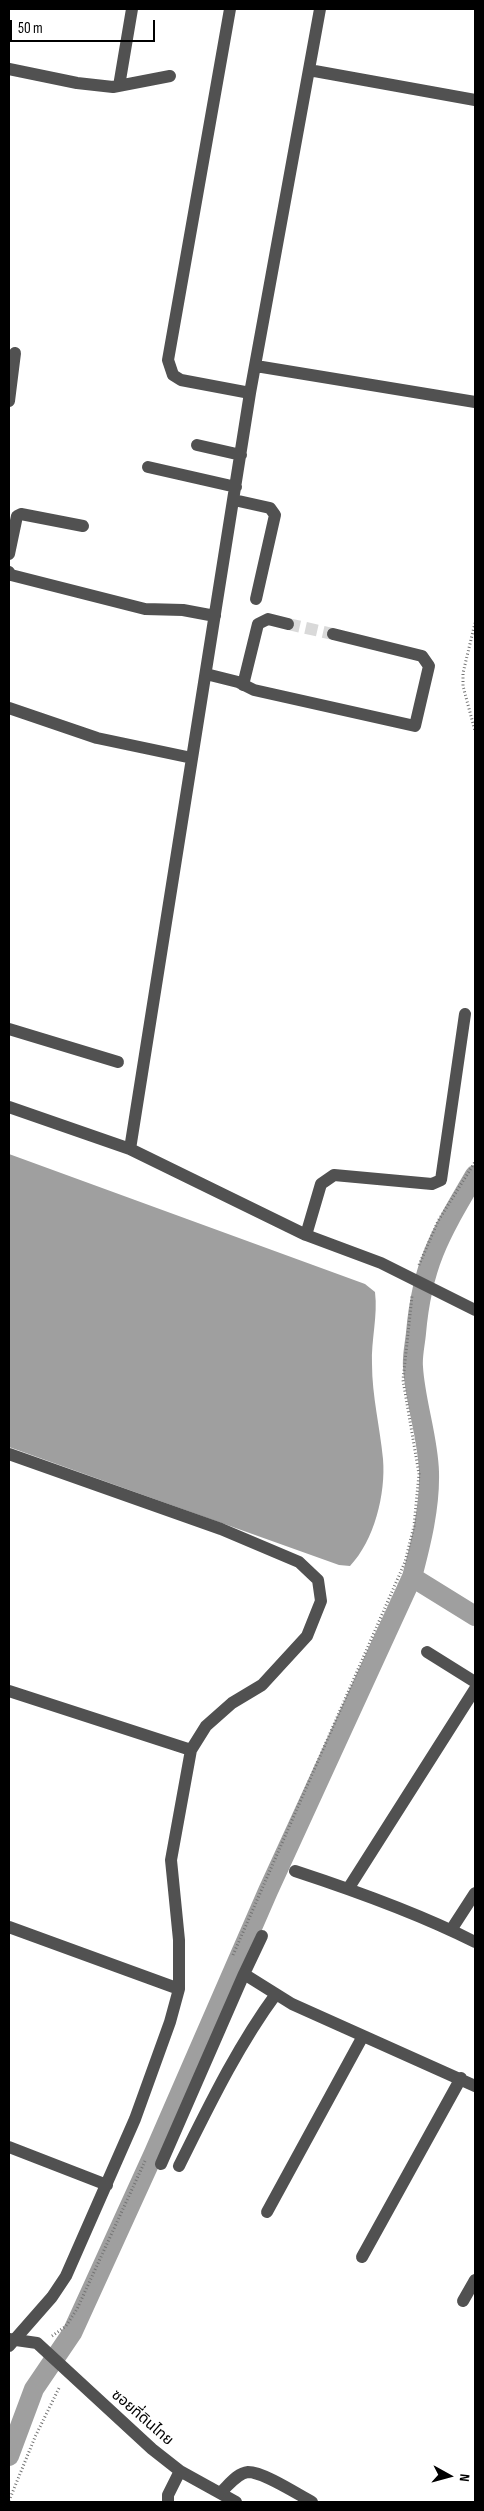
<!DOCTYPE html>
<meta charset="utf-8">
<style>
body{margin:0}
#map{position:relative;width:484px;height:2511px;overflow:hidden;background:#fff;font-family:"Sofia Sans Condensed",sans-serif}
canvas{display:block}
.frame{position:absolute;inset:0;border:10px solid #000;pointer-events:none}
.north{position:absolute;left:424px;top:2451px;width:50px;height:50px;-webkit-text-stroke:4px #fff;paint-order:stroke;rotate:97deg;font-size:14px;font-weight:700;line-height:20px;text-align:center;color:#000}
.north::after{content:'';display:block;margin:auto;width:18px;height:22px;background:#000;clip-path:polygon(50% 0,100% 100%,50% 72%,0 100%)}
.scale{position:absolute;left:10px;top:20px;width:145px;height:22px;box-sizing:border-box;border:2px solid #000;border-top:0;padding-left:6px;font-size:15px;line-height:18px;white-space:nowrap;color:#000;-webkit-text-stroke:4px #fff;paint-order:stroke}
</style>
<div id="map">
<canvas width="484" height="2511"></canvas>
<div class="frame"></div>
<div class="north">N</div>
<div class="scale">50 m</div>
</div>
<script>
const ctx = document.querySelector('canvas').getContext('2d');
ctx.lineJoin = 'round';
function fillPath(path, color) { ctx.fillStyle = color; ctx.fill(path, 'evenodd'); }
function strokePath(path, color, width, dash) { ctx.strokeStyle = color; ctx.lineWidth = width; ctx.lineCap = dash ? 'butt' : 'round'; ctx.setLineDash(dash || []); ctx.stroke(path); }
function label(font, color, halo, rows, align = 'center') {
  ctx.font = font + ' "Sofia Sans Condensed","Noto Sans Thai",sans-serif'; ctx.lineWidth = 4; ctx.setLineDash([]); ctx.textBaseline = 'middle'; ctx.strokeStyle = halo; ctx.fillStyle = color; for (const [text, x, y, turn = 0] of rows) {
    ctx.save(); ctx.translate(x, y); ctx.rotate((+turn || 0) * Math.PI / 180); ctx.textAlign = isNaN(turn) ? turn : align; if (halo) ctx.strokeText(text, 0, 0); ctx.fillText(text, 0, 0); ctx.restore();
  }
}
fillPath(new Path2D(`
 M9,1154l356,130 10,8c3,24 -4,48 -3,72 0,32 8,63 11,95 3,35 -9,82 -33,107l-11,-1 -330,-118z`), '#9f9f9f');
strokePath(new Path2D(`
 M412,1577l63,39
 M9,2456l25,-67 38,-56 82,-180 114,-262 144,-314c9,-34 18,-70 17,-105 -1,-35 -14,-70 -16,-105 -1,-11 2,-23 3,-34 6,-70 25,-100 59,-158`), '#9f9f9f', 20);
strokePath(new Path2D(`
 M288,624l45,10`), '#d9d9d9', 12, [12, 6]);
strokePath(new Path2D(`
 M475,623l-12,50v13l12,45
 M419,1265l19,-44 37,-59
 M233,1955l172,-393 9,-36 5,-52 -16,-94 9,-84
 M52,2336l14,-10 11,-17 68,-148
 M9,2501l26,-64 25,-51`), '#737373', 3, [1, 2.5]);
strokePath(new Path2D(`
 M230,9l-62,351 5,15 8,5 69,13
 M9,69l68,14 36,4 57,-11
 M309,70l166,30
 M119,86l13,-77
 M256,366l219,36
 M9,401l6,-48
 M197,445l44,10
 M148,467l88,20
 M234,500l36,8 5,7 -19,84
 M9,554l8,-38 4,-2 62,12
 M9,572l2,3 134,34 38,1 32,6
 M206,674l32,8 16,8 161,36 14,-60 -7,-10 -89,-22
 M243,685l15,-61 10,-5 20,5
 M9,708l88,30 95,20
 M9,1029l109,33
 M9,1107l121,42 176,86 75,28 94,47
 M130,1149l120,-756 70,-384
 M306,1235l15,-51 13,-9 98,9 9,-4 24,-166
 M9,1454l212,75 78,33 19,18 3,21 -14,35 -45,49 -30,18 -26,23 -15,24 -20,110 8,80v49l-9,33 -35,97 -69,157 -14,21 -43,49
 M427,1652l48,30
 M9,1691l182,59
 M295,1871c61,20 123,42 180,71
 M348,1889l127,-200
 M9,1927l170,62
 M451,1930l24,-37
 M262,1936l-18,38 32,20
 M9,2147l98,38
 M161,2164l83,-190
 M179,2166c29,-58 58,-119 97,-172l16,10 183,82
 M267,2212l96,-176
 M362,2257l99,-179
 M463,2301l12,-21
 M9,2339l28,4 115,106 28,22 56,31
 M220,2493c8,-7 17,-20 28,-21 16,0 49,22 64,30
 M168,2502v-7l12,-24`), '#515151', 12);
label('15px', '#000', '#fff', [
 ["ซอยที่ดินไทย",142,2418,41]
]);
</script>
